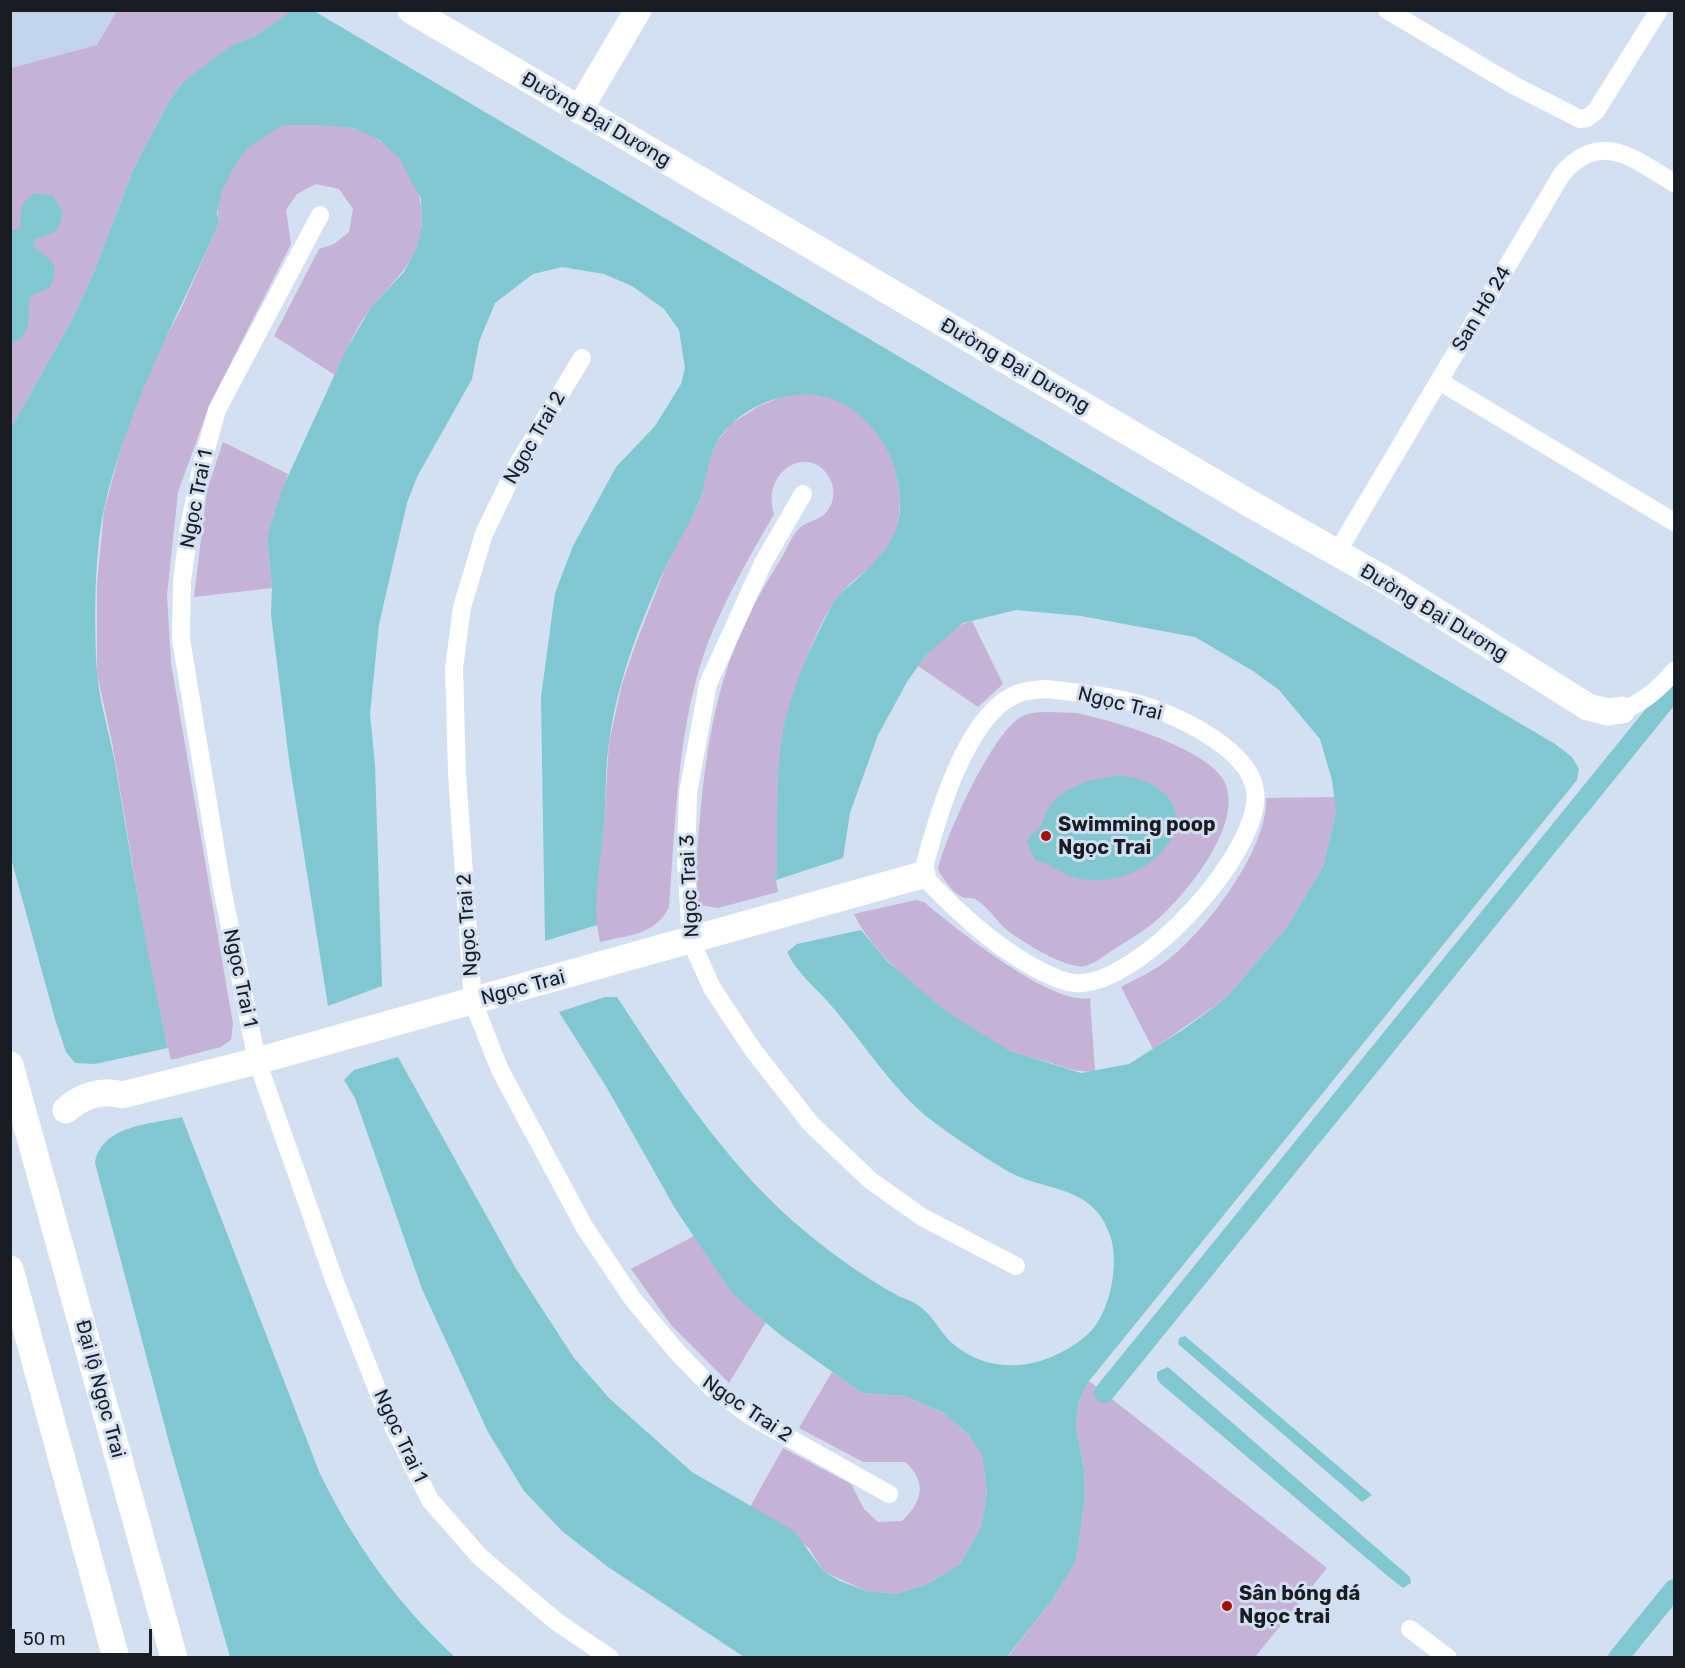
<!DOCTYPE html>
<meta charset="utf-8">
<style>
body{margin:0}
#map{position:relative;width:1685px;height:1668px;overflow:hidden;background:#d2e0f2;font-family:Rubik,sans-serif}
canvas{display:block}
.frame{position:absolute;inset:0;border:12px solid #181d23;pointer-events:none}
.scale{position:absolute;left:12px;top:1629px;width:140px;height:27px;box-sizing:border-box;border:3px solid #181d23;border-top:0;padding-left:8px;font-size:18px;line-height:21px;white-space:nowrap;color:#181d23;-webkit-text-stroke:4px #d2e0f2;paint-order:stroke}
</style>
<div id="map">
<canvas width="1685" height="1668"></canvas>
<div class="frame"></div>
<div class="scale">50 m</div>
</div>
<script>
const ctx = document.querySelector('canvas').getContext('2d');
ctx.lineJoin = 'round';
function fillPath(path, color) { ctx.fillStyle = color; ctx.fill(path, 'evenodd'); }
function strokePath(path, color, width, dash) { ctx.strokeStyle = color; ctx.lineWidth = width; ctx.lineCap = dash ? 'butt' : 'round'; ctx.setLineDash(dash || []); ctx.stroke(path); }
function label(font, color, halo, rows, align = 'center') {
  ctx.font = font + ' Rubik,sans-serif'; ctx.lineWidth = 6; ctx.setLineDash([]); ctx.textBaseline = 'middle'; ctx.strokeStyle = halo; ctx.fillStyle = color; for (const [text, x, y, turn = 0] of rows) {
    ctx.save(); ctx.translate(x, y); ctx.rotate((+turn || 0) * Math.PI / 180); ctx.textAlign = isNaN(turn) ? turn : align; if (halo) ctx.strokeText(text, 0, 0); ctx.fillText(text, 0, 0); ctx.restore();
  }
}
fillPath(new Path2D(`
 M11,11h106l-20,34 -86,23z`), '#c2d4ec');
fillPath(new Path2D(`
 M117,11h177l-112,72 -14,20 -35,67 -37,97 -23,51 -62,110v-360l86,-23z
 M283,125c23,0 46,-2 68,3 51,11 86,73 65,121 -11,25 -29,38 -44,58 -16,20 -27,45 -37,68l-61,-39 45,-87 15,-5 15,-12 4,-23 -14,-20 -23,-5 -19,10 -11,16 5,34 -81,160 -32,88 -11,103 4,68 62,361 -2,16 -10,7 -50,13 -22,-97 -37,-221 -15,-68v-90l7,-73 23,-86 29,-69 25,-47 38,-86c-5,-25 12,-61 31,-77 10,-8 23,-14 33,-21z
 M787,395c12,0 25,-1 36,1 60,11 93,94 69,145 -10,20 -33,33 -48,49 -20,20 -37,65 -46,93 -24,70 -16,126 -22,197l2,12 -60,16 -19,-3 -5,-8c7,-97 11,-196 56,-284 9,-19 21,-37 32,-56 5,-8 9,-20 16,-27 8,-10 22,-8 30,-20 6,-8 7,-20 3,-29 -18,-40 -71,-12 -57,33 -23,40 -48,83 -65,126 -32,83 -33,179 -40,267 -13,28 -41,28 -69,35l-6,-36 10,-81 5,-83 13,-58 14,-41 31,-79 33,-64 7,-35 10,-23 14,-18 28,-18z
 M223,442l65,32 -21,62 5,52 -78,9 13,-107z
 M972,621l31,63 -25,23 -60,-41c11,-17 34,-40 54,-45z
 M1076,713c36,7 127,34 147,66 25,43 -40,120 -72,146 -12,9 -26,17 -38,25 -8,5 -19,14 -28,16 -18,4 -62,-24 -77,-35 -11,-9 -20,-25 -33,-32 -4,-2 -9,0 -13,-2 -11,-6 -18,-17 -24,-27 6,-31 57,-145 87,-155 15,-5 35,-2 51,-2z
 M1335,797l1,15 -13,55 -36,60 -61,71 -73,51 -32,-62c13,-7 28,-14 40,-22 41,-28 108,-116 105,-167z
 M916,900l8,2c31,26 127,104 166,96l5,73c-16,2 -29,-3 -44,-8 -13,-4 -27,-7 -40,-12 -49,-19 -135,-89 -157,-137z
 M694,1236l39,57 33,29 -37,61 -57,-57 -41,-57z
 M832,1372l30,21 43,3 37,16 25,21 15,22 5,38 -6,34 -21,37 -35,21 -29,9 -30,-3 -43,-20 -14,-23 -59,-41 33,-59 68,36 13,25 14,13 24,-1c20,-19 26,-39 3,-59h-42l-64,-34z
 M1089,1381l238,187 -72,89 -248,1 43,-55 26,-43 9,-62 -1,-29 -8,-44 3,-24z`), '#c5b2d4');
fillPath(new Path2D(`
 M292,11h22l1241,733 17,13 7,12 -2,11 -488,601 -10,20 -3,24 8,44 1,29 -9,63 -26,42 -43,54h-263l-136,-90 -46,-36 -38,-40 -36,-59 -66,-143 -67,-191 -11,-18 10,-10 44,-13 117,210 59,91 36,41 82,73 102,59 29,40 17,10 26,10 30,3 29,-9 35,-21 21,-37 6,-34 -5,-38 -15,-22 -25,-21 -37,-16 -43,-3 -83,-59 -47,-41 -56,-83 -69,-122 -48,-76 46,-15h12c55,84 112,172 190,236 25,21 59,45 88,61 6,4 15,6 21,10 15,8 24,28 36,39 42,36 96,25 135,-8 23,-20 33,-71 23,-100 -17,-50 -63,-43 -101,-63 -25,-15 -51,-32 -74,-49 -42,-31 -72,-82 -107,-121 -14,-16 -31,-29 -41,-50l10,-8 64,-14 27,32 56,48 66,41 71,22 48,-9 55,-35 42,-31 61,-71 36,-60 13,-55 -4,-32 -12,-41 -41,-49 -26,-19 -58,-34 -114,-21 -65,-6 -53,13 -38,33 -18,26 -29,53 -28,78 -7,45 -67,22c3,-45 -1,-91 5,-137 7,-47 29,-96 51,-138 6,-11 16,-18 25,-26 22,-20 43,-41 43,-73 0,-40 -17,-74 -48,-97 -42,-30 -109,-10 -135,33 -11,20 -10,42 -19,62 -9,20 -20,39 -30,58 -26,55 -51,119 -59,180 -4,27 -3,56 -5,83 -3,33 -10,67 -7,100l-52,16 -4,-244 14,-104 18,-47 43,-79 39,-41 26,-42 4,-16 -6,-38 -15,-21 -32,-23 -28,-12 -42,-7 -29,7 -38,29 -16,39 -7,37 -55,98 -10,26 -28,121 -9,90 5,51 7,221 -54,20 -39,-246 -18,-145 1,-27 -5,-52 16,-49 63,-137 26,-44 32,-34 13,-25 5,-22 -1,-26 -22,-41 -19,-18 -27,-12 -33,-3h-37l-33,21 -12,14 -16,30 -5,23 2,10c-42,95 -92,184 -115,286 -10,47 -10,116 -7,164 3,34 15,68 20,102 15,92 31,182 51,273l-73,16 -20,-1 -9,-11 -11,-33 -44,-161v-430l62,-110 23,-51 37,-97 35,-67 14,-20 49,-37 23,-9z
 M36,193l17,3 10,16 -5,18 -24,10v6c16,16 28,15 16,41l-20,10c-3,20 5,36 -19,46v-112l9,-3c2,-16 -2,-26 16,-35z
 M1117,776c16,0 30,4 43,14 56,43 -44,123 -109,76 -4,-3 -11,-3 -16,-6l-8,-19c4,-8 8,-8 13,-14 4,-6 5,-15 10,-21 14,-20 44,-28 67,-30z
 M182,1117l138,357c34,69 78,131 135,183h-225l-60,-211 -75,-283c6,-38 57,-39 87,-46z
 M1185,1336l187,159 -10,7 -184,-158 1,-6z
 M1168,1367l242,210 1,6 -8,5 -13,-10 -229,-194 -4,-5v-7z`), '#7fc8cf');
strokePath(new Path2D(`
 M1104,1393l570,-703
 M1618,1658l56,-69`), '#7fc8cf', 20);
strokePath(new Path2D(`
 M1387,10l128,76 65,33 7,-1 9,-7 63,-101
 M320,215l-103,195 -15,54 -13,63 -7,55 -1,57 41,249 35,173 78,221 51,130 44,88 50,57 77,65 53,36
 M582,358l-66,109 -32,67 -22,73 -8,61 3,106 16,228 27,68 85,158 47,70 45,54 35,36 40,29 137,77
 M1439,381l235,141
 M803,494l-40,69 -55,121 -20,109 -2,68 5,80 21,47 41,62 58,74 59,56 52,37 94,49
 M1336,554l226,-380c39,-45 72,-15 112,9
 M1045,689c32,3 78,9 107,19 34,12 97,43 103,82 9,61 -119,199 -180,193 -15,-1 -29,-10 -42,-16 -44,-25 -76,-56 -111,-92 13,-50 44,-168 101,-183 7,-2 15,-2 22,-3z
 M1622,710c21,-7 38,-22 52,-39
 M1410,1629l38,29`), '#fff', 18);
strokePath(new Path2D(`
 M411,10l838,493 143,81 196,123 20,5 14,-2
 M579,110l59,-100
 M10,1065l164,593
 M66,1110c15,-14 37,-21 56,-15l135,-34 665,-186
 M10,1269l106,389`), '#fff', 27);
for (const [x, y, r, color] of [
 [1046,836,6,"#a30d06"],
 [1227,1606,6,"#a30d06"]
]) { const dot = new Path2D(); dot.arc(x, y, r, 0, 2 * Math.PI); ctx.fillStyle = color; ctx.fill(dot); strokePath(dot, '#d2e0f2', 2); }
label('20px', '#181d23', '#d2e0f2', [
 ["Đường Đại Dương",596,120,30],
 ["San Hô 24",1482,309,-59],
 ["Đường Đại Dương",1015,366,30],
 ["Ngọc Trai 2",535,438,-60],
 ["Ngọc Trai 1",197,499,-79],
 ["Đường Đại Dương",1434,613,31],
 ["Ngọc Trai",1120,704,14],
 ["Ngọc Trai 3",690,886,-93],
 ["Ngọc Trai 2",468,925,-94],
 ["Ngọc Trai 1",240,978,78],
 ["Ngọc Trai",523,988,-15],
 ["Đại lộ Ngọc Trai",100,1389,75],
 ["Ngọc Trai 2",747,1409,34],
 ["Ngọc Trai 1",400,1436,65]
]);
label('bold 20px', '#181d23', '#d2e0f2', [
 ["Swimming poop",1058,825],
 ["Ngọc Trai",1058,848],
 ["Sân bóng đá",1239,1594],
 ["Ngọc trai",1239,1617]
], 'left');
</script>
